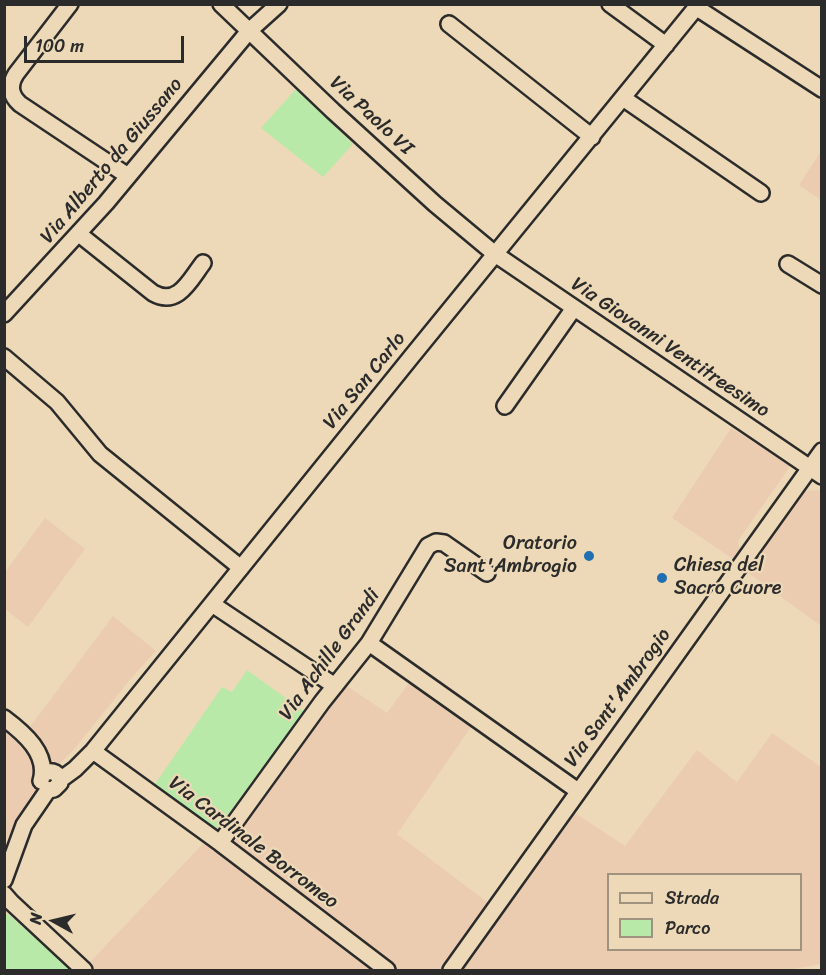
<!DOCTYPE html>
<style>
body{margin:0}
#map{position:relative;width:826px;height:975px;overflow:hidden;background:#edd9b7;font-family:Sriracha,sans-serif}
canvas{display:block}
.frame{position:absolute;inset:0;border:6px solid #2b2b2b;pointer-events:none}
.legend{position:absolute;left:607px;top:873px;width:195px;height:78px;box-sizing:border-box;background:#edd9b7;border:2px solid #9f937f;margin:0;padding:8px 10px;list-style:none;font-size:18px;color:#2b2b2b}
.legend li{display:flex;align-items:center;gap:12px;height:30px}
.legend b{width:30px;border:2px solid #9f937f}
.north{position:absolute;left:24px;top:891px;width:60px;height:60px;-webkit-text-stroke:4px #edd9b7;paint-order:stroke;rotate:278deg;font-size:16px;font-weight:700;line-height:24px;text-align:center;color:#2b2b2b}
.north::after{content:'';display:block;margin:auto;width:21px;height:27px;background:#2b2b2b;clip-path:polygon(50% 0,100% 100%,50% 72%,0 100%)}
.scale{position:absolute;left:24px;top:36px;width:160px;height:27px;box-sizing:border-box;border:3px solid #2b2b2b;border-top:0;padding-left:8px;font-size:18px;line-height:21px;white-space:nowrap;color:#2b2b2b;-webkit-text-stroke:4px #edd9b7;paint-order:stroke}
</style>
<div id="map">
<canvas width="826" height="975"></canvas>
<div class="frame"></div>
<ul class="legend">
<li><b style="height:8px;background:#edd9b7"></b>Strada</li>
<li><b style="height:16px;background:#b8e9a8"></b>Parco</li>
</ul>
<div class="north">N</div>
<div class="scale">100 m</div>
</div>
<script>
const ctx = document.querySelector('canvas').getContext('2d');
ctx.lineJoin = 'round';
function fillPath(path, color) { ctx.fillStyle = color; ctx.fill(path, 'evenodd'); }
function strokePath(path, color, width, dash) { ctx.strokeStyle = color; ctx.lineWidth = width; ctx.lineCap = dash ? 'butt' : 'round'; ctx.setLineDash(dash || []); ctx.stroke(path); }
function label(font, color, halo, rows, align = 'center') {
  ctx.font = font + ' Sriracha,sans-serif'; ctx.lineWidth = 4.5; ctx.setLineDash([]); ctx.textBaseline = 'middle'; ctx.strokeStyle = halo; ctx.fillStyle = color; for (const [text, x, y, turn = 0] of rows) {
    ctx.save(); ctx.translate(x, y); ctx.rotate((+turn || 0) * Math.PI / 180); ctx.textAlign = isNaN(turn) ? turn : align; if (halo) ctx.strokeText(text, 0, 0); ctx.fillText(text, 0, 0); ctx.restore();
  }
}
fillPath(new Path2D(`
 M821,151v49l-22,-15z
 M731,428l60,37 -53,76 2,9 -7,9 -61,-41z
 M822,490v136h-1l-74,-54 58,-81z
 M45,518l40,31 -57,78 -23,-18v-37z
 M113,616l43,35 -23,25 -57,71 -31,32 -24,34 -10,20 -6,9 -1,-113 16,11z
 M411,680l62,44 -76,110 102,77 73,-100 53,35 72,-96 40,32 35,-49 49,34v197l-33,6h-692l-8,-6 129,-135 88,-117 13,9 26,-37 43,29zM608,874h192v76h-192z`), '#ebccb1');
fillPath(new Path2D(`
 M296,89l57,55 -30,33 -62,-49z
 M247,670l58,42 -88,117 -62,-45 67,-97 10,5z
 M7,913l61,54 -2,3h-61l-1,-49z`), '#b8e9a8');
const minor = new Path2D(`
 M70,4l-54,70c-7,11 -6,21 4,30l108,72
 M221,4l112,107 102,93 60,50 327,222
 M610,4l56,41
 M695,4l2,4 125,81
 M449,24l143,113
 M623,98l138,95
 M79,234l74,59c25,14 37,-13 50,-30
 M788,264l34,21
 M4,314l102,-111 143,-172 30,-27
 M4,357l53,45 43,52 141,114
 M505,406l69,-98
 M212,604l123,82
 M369,643l209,148
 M4,718c20,15 45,36 37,63
 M93,751l127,92 167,127
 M60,780l15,-11 18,-18 319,-395 287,-352
 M220,843l102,-141 47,-59 59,-97 8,-4 8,1 43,30
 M4,880l20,-55 24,-35 6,-1 6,-6c0,-10 -8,-14 -16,-9
 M4,894l7,8 73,68
 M451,970l371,-519`);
strokePath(minor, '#2b2b2b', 20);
strokePath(minor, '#edd9b7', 15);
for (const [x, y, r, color] of [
 [589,556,6,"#1f6fb2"],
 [662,578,6,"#1f6fb2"]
]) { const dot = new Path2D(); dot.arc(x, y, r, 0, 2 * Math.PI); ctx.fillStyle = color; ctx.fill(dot); strokePath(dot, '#edd9b7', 2); }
label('20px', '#2b2b2b', '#edd9b7', [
 ["Via Paolo VI",371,116,43],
 ["Via Alberto da Giussano",112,161,-50],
 ["Via Giovanni Ventitreesimo",670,348,34],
 ["Via San Carlo",365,381,-51],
 ["Via Achille Grandi",330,655,-54],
 ["Via Sant'Ambrogio",618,698,-54],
 ["Via Cardinale Borromeo",253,843,37]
]);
label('20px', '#2b2b2b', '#edd9b7', [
 ["Oratorio",577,544],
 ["Sant'Ambrogio",577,567],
 ["Chiesa del",674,566,"left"],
 ["Sacro Cuore",674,589,"left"]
], 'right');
</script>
